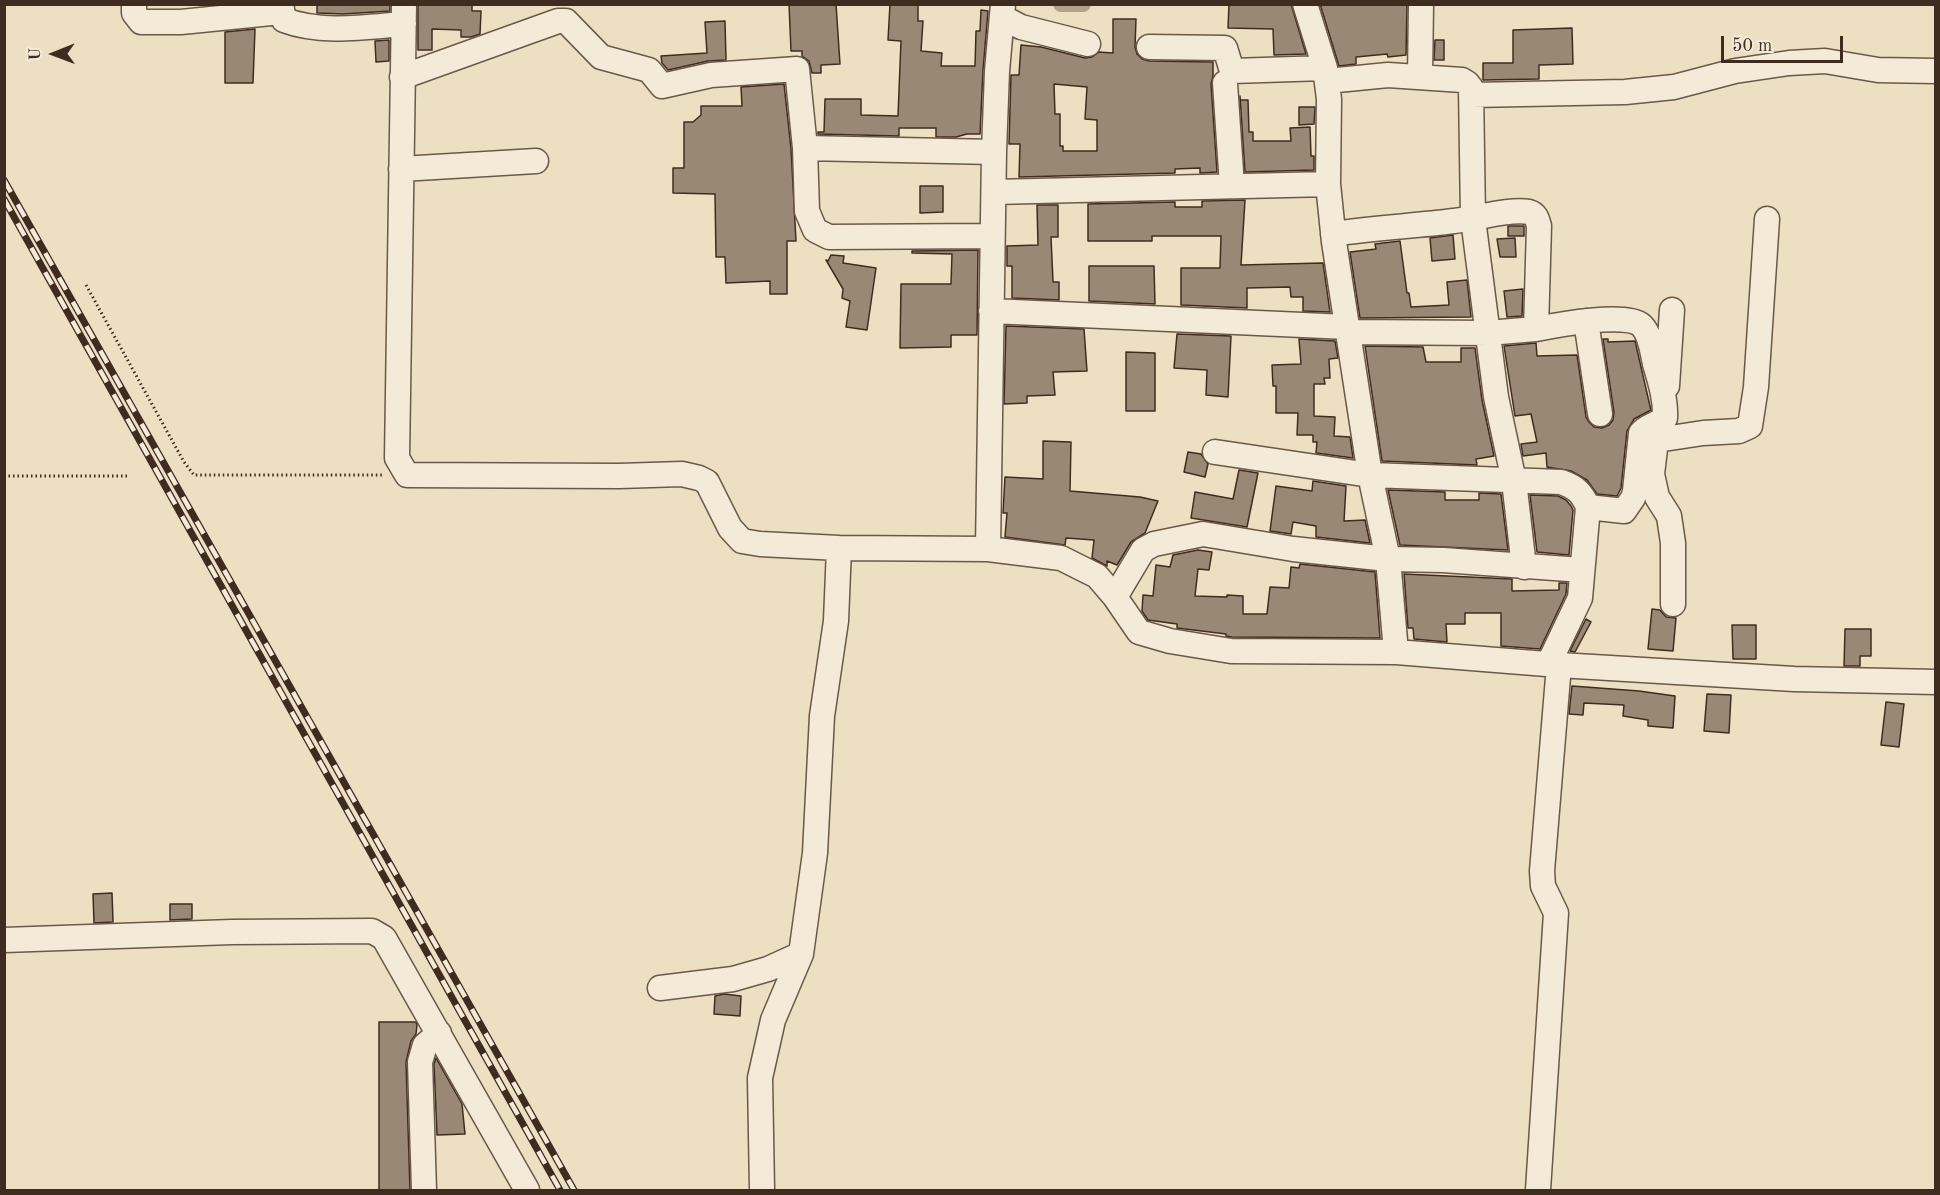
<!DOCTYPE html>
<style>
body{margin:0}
#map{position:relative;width:1940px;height:1195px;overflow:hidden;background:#eddfc1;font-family:"Old Standard TT",serif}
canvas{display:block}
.frame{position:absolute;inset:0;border:6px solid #3f2c21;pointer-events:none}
.north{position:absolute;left:24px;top:24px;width:60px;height:60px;-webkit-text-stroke:4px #f3ead7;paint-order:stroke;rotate:269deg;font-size:16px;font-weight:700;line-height:24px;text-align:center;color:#3f2c21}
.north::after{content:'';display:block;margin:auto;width:21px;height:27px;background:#3f2c21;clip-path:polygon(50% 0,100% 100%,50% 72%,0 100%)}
.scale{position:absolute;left:1721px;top:36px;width:122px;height:27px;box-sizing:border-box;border:3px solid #3f2c21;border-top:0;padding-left:8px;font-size:18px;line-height:21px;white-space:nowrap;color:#3f2c21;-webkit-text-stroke:4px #f3ead7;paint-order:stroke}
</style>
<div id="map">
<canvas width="1940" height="1195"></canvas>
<div class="frame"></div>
<div class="north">U</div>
<div class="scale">50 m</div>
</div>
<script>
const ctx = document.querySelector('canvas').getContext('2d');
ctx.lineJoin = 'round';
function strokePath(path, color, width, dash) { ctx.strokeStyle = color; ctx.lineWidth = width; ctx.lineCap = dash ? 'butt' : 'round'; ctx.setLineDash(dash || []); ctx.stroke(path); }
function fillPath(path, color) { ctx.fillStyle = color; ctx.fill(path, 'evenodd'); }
strokePath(new Path2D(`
 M1061,4h22`), '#b2a28b', 16);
const building = new Path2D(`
 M317,4h73v7l-47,3 -26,-1z
 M418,4h54v7h9l-1,23 -9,3h-10v-7l-29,-1v21h-14z
 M789,4h47l4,60 -19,1v8h-9l-3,-12 -7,-5v-5h-11z
 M890,4h28v17h5l-2,30 21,2 -1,13h34l1,-35h4l1,-21 7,1 -5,59 -3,64h-13l-11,3h-20v-9h-37v8l-81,-2v-2h6l1,-33h36v16l37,1 3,-75 -13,-1z
 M1229,4h62l15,50 -32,1 -1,-26 -45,-1z
 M1320,4h87l-1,51 -18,2 -1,-3 -31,3v7l-17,2z
 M1113,19h23l-1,28 2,7 5,5 7,2 64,1v14l-2,8 6,88 -17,1v-5l-25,1v4l-156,4 1,-33h-11l2,-69h8l2,-30 20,2 44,11 7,-1 7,-5 14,1zM1054,84l33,3 -2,32 12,1v31h-34v-5h-3v-32h-5z
 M725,21l1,39 -18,1 -40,9 -6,-7 -1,-7 46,-3 -2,-31z
 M1572,28l1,36 -34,1v14l-56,1v-17h30v-33z
 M255,29l-2,54h-28v-51z
 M389,40v21l-13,1 -1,-21z
 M1435,40h9v20h-10z
 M784,84l7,65 5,92h-9v53h-17v-13l-44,2 -1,-26h-9l-1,-63 -42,-1v-25h11v-46h9l8,-7v-9h41l-1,-19z
 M1240,96v4h8l1,32h4v9h38l-1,-13 20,-1 1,29h3v14l-69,2z
 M1299,107h16l-1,17 -15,1z
 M920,186h23v26l-23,1z
 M1245,200l-4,65 82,-2 7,49 -27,-1v-14h-12l-1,-10 -43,1v20l-66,-3v-37h39l1,-32h-69v5h-64v-37l87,-2v5h27v-6z
 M1037,205h21v32h-7l2,45h6v18l-47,-2v-32h-5v-20l31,-1z
 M1508,226h16v10h-16z
 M1453,235l2,24 -23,2 -2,-23z
 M1515,238l1,19h-16l-3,-18z
 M1400,241l7,52h2l2,14 38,-2 -2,-23 20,-2 4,37 -111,1 -10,-66 26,-3 -1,-5z
 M978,250l-1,85h-26v12l-51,1 1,-64h50l1,-30 -40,-1v-2z
 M831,255l13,1 -1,7 33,5 -9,62 -21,-3 4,-26 -8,-3 1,-9 -17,-29 2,1z
 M1089,266h65l1,38 -66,-3z
 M1523,289l-1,27 -15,1 -3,-26z
 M1006,326l78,3 3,42 -34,1 2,23 -28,1v7l-23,1z
 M1177,334l54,2 -3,61 -22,-2 1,-25 -33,-2z
 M1299,339l36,2 3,17 -9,1 1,19h-6l1,6h-11v32l21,1 -1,19 16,1 3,21 -37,-5 1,-11h-4v-7h-16l1,-22h-22v-27h-3l-1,-21 29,-1z
 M1603,339h5v3l27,-1 15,65 1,4 -17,9 -7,12 -6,57 -4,8 -20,-2 -10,-14 -16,-9 -24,-4 -1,-14 -23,3 -2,-12 16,-2 -6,-28 -16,2 -11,-70 32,-3 1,13 40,-1 9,62 3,5 5,5 8,1 7,-3 4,-5 1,-8z
 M1365,346l58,1 3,15h35v-14h14l7,52 12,56 -18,3 1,6 -95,-4z
 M1126,352l29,1v58h-29z
 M1043,441l28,1 -1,49 70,6 18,4 -13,32 -14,9 -14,23 -10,-4v5l-15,-8 2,-18 -28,-2 -1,7 -60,-8 2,-24h-4l2,-36 38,2z
 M1188,452l13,2 7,10 -3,13 -21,-5z
 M1239,470l19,3 -11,54 -56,-9 4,-26 38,7z
 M1313,481l33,5 -2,35 21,-1 5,23 -54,-6v-11l-23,-4 -2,12 -21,-3 6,-45 36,5z
 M1388,490l57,2v8h34v-7l22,1 7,56 -108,-5z
 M1530,495l28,1 8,4 5,6 2,4 -4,45 -32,-3z
 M1198,550l14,2 -3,18 -11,-1 -3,27 32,1v-2l16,1v18h24l3,-27 19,1 2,-21 8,1 1,-4 75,8 5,66 -148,-1 -6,-1v-2l-49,-6v-4l-29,-4 -6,-9 1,-16 10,1 3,-31 14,2 3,-12z
 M1404,574l108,5v12l47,-1v-7h8l-1,11 -26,55 -39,-3v-33h-36v11h-19l1,18 -33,-3 -1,-11h-5z
 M1652,609l8,1 6,7 10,1 -3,33 -25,-2z
 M1586,619l5,3 -16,30 -5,-1z
 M1732,625h24v34h-23z
 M1845,629h26v27h-11v10h-16z
 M1572,686l67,5 36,5 -2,32 -25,-2v-6l-25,-4 1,-11 -40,-2 -1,12 -14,-1z
 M1707,694l24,1 -2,38 -25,-2z
 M1886,702l18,2 -5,43 -18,-2z
 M112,893l1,29 -19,1 -1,-29z
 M170,904h22v15l-22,1z
 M724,994l17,2 -1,20 -26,-2 1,-18z
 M379,1022h37l1,3 -1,9 -5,7 -5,21 4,129h-31z
 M436,1058l26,46 3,30 -28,1 -3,-71z`);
fillPath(building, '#998974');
strokePath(building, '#3f2c21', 1.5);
const minor = new Path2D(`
 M134,4v9l7,9h40l100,-10
 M281,4l3,16c37,14 81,7 120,4
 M404,4l-7,454 10,17 212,1 63,-2 17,4 8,4 23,46 12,13 18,3 79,4 149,1 73,9 36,18 18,21 24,35 31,9 61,10 165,1 163,13 235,14 142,3
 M1305,4l20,64 4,31 -1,85 6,58 36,233 18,84 8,93
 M1002,17l19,10 67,17
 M1149,47l76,1 7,23 93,-3
 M402,77l156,-56h8l35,36 48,13 13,16 49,-11 86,-6 8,79 2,63 8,19 14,7 163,-1
 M1420,77l1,-73
 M1327,81l61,-6 74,5 5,3 4,5 2,131 23,178 18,84 10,86
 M1225,83l7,103
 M1472,95l153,-3 49,-5 61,-16 54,-8 36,-2 53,9 58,1
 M805,148l189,4
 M401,169l135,-8
 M994,192l334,-8
 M1333,234c40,-6 81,-8 121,-13 20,-2 57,-13 75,-9 7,2 8,7 10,14l-3,103c21,-4 90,-17 105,-4 10,9 11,27 14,39 5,17 11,36 10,54 -7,6 -19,8 -24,15l-6,58 -2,7 -9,13 -36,-4 -8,91 -31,65
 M991,311l356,16
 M1586,321l14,93
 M1348,332l140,1 48,-4
 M1667,386l5,-76
 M1657,440l46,-7 36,-2 11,-5 6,-39 11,-168
 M1655,449l-3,25 5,23 12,19 4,27v61
 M1215,452l155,23 191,7c15,5 21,11 27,25
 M988,549l6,-397 3,-81 6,-67
 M1115,597l28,-47 11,-6 49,-10 90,15 95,10 55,1 139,10
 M4,940l228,-8 140,-1 12,7 143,252
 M660,988l73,-9 35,-10 33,-15
 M424,1190l-4,-128 5,-17 14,-12
 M762,1190l-2,-112 13,-58 28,-66 14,-101 7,-137 14,-95 3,-73
 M1538,1190l18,-277 -13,-27 -1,-15 17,-206`);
strokePath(minor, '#6a5949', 27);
strokePath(new Path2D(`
 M86,285l98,177 10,13h190
 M4,476h125`), '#3f2c21', 3, [1.5, 3]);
strokePath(minor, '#f3ead7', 24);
const rail = new Path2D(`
 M4,180l570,1010
 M4,199l556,991`);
strokePath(rail, '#3f2c21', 7);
strokePath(rail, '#f3ead7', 4.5, [14]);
</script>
